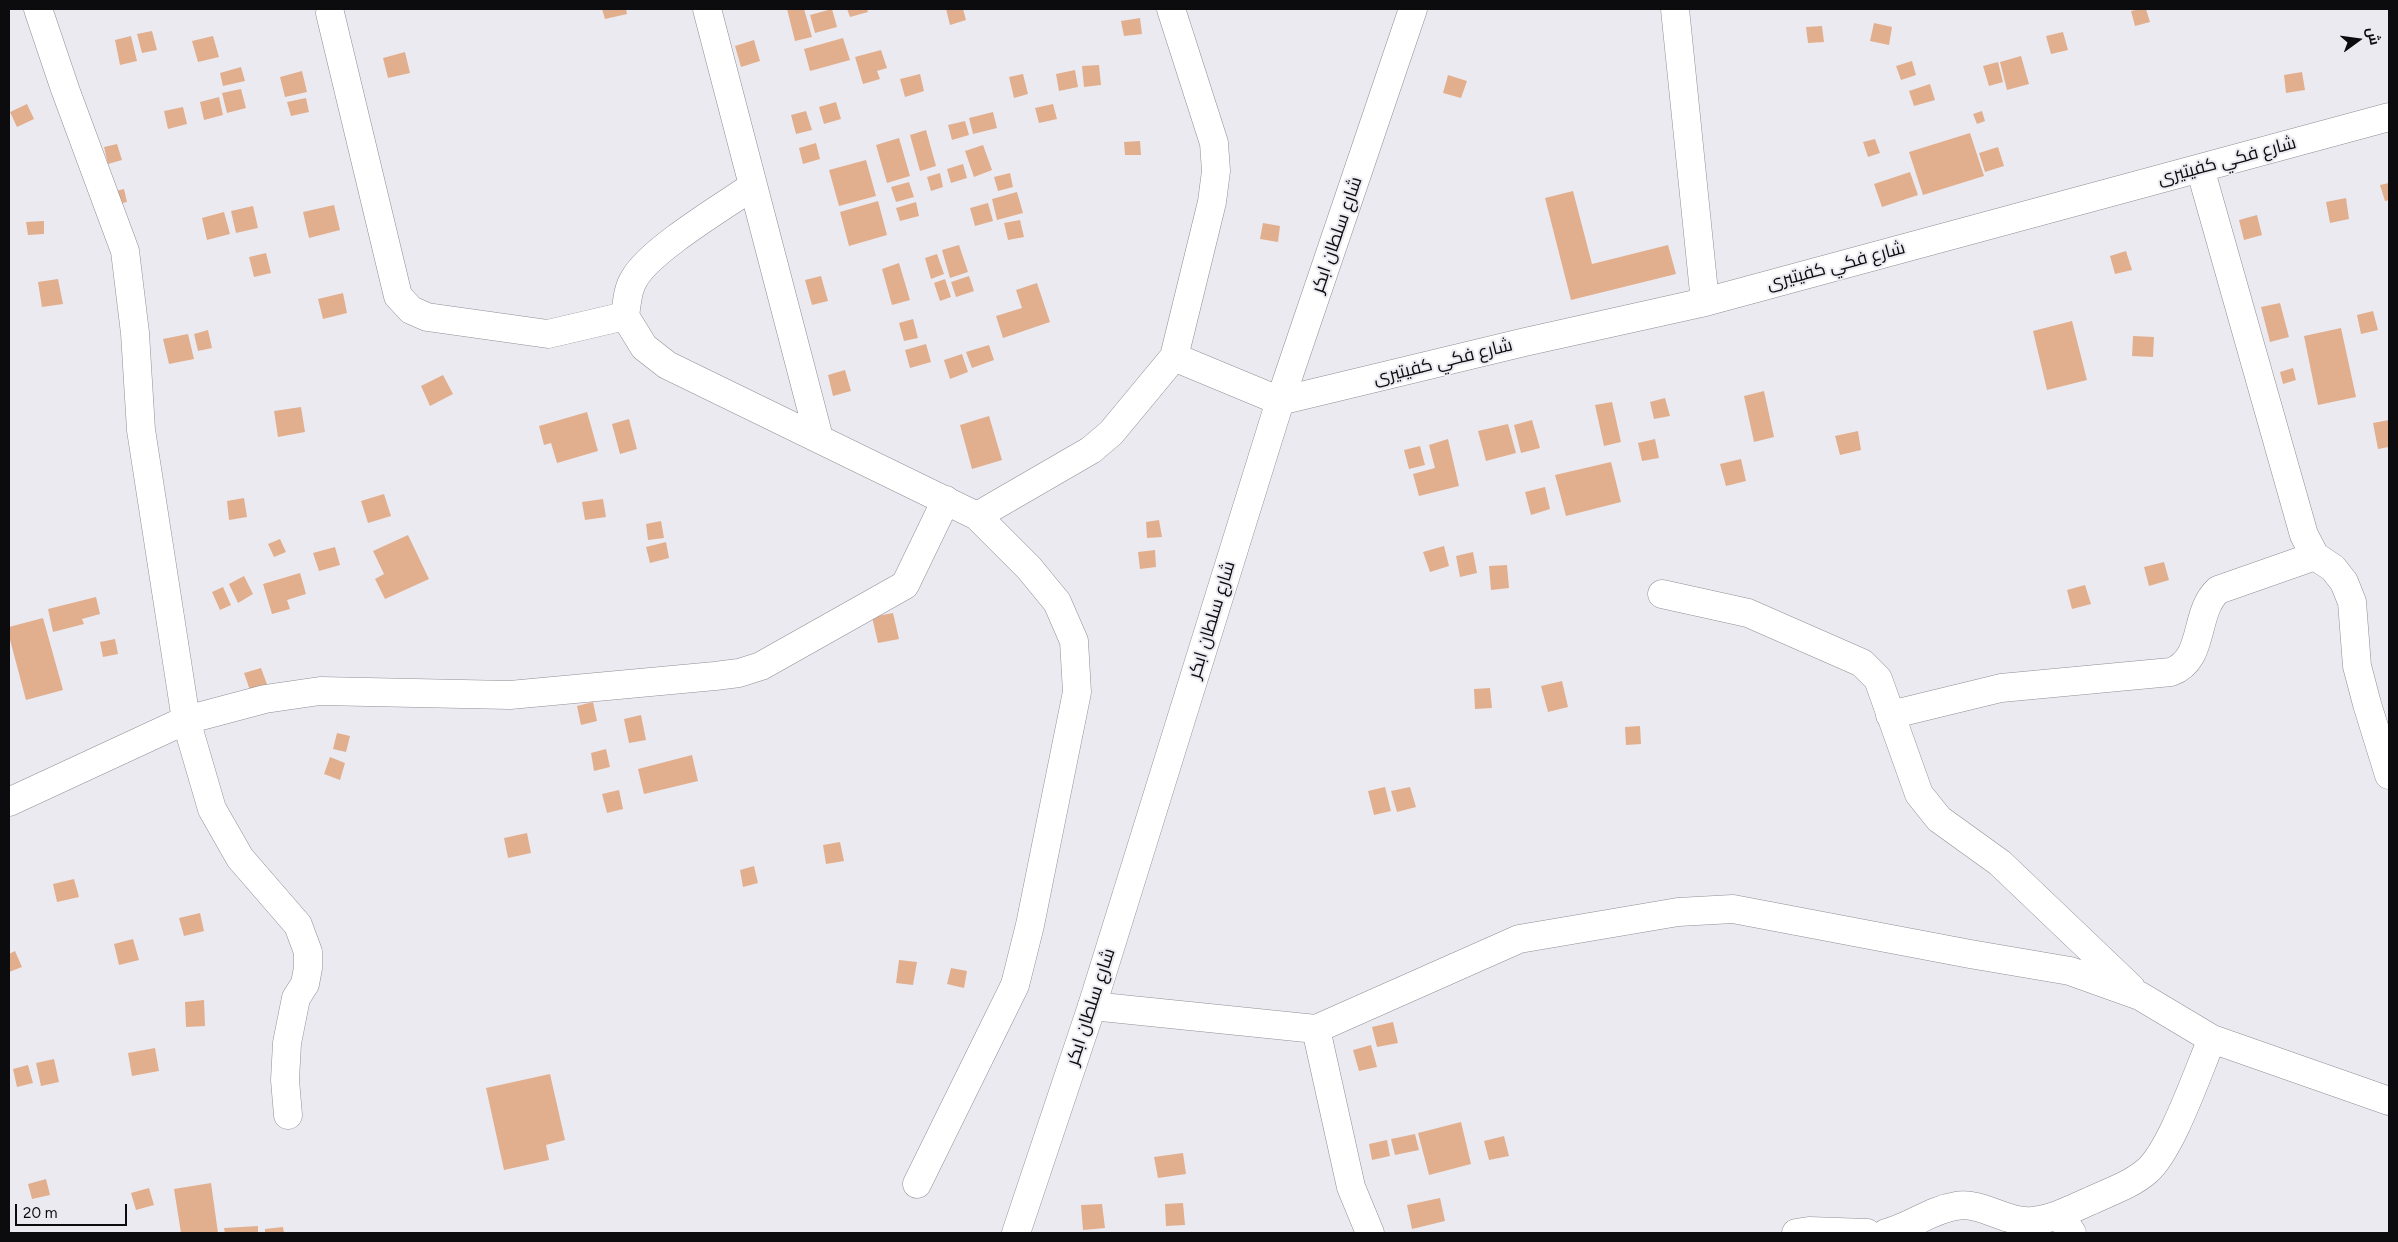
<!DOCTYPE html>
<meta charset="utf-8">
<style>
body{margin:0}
#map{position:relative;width:2398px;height:1242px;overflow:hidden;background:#eceaf1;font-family:Figtree,Cairo,sans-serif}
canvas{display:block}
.frame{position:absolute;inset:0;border:10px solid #0c0b0d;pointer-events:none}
.north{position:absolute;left:2333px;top:15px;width:50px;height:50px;-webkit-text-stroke:4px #eceaf1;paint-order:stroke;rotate:76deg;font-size:14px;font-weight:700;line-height:20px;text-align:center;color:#0c0b0d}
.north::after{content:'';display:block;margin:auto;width:18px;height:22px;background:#0c0b0d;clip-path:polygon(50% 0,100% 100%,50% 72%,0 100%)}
.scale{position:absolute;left:15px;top:1204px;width:112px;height:22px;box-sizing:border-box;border:2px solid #0c0b0d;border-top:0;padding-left:6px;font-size:15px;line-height:18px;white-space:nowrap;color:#0c0b0d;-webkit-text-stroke:4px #eceaf1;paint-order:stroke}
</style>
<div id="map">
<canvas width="2398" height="1242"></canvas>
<div class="frame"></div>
<div class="north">ش</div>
<div class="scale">20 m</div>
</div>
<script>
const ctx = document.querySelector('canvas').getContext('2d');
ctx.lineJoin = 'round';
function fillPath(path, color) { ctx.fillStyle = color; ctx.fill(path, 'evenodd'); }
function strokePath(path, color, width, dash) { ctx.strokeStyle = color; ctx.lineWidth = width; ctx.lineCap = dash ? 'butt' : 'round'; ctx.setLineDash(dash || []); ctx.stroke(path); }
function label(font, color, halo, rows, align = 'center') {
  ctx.font = font + ' Figtree,Cairo,sans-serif'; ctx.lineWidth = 4; ctx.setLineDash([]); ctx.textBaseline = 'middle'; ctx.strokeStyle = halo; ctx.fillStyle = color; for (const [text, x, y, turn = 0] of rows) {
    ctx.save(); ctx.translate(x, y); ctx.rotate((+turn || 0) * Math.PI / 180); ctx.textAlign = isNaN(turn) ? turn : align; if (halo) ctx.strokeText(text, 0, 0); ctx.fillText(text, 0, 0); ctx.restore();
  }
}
fillPath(new Path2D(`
 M602,9h24l1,5 -22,5z
 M787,9h17l8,28 -17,4z
 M832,9l5,18 -22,6 -5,-18z
 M847,9h20l1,3 -18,5z
 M946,9h17l3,11 -16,5z
 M2140,9h6l4,13 -15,4 -4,-15z
 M1140,18l2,16 -18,2 -3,-15z
 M1874,23l18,4 -3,18 -19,-4z
 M1822,26l2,16 -16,1 -2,-16z
 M152,31l5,19 -15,3 -5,-19z
 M2063,32l5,18 -17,4 -5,-18z
 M131,36l6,25 -17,4 -5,-25z
 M213,36l6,21 -21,5 -6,-21z
 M843,38l7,22 -40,11 -6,-22z
 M754,40l6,21 -19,6 -6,-21z
 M881,50l6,18 -10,3 3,8 -17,5 -8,-27z
 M405,52l5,21 -22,5 -5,-20z
 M2021,56l8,28 -22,6 -7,-28z
 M1912,61l4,14 -15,5 -5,-14z
 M1998,62l5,20 -14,4 -6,-20z
 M1099,65l2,20 -17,2 -2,-21z
 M241,67l4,14 -22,5 -3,-13z
 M1075,70l3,17 -19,4 -3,-17z
 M302,71l5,21 -22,5 -5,-20z
 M2302,72l3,18 -19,3 -2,-18z
 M920,74l4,17 -19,6 -5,-18z
 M1023,74l5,20 -14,4 -5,-21z
 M1448,75l19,6 -6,17 -18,-5z
 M1930,84l5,16 -21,6 -5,-15z
 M241,89l5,19 -19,5 -5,-20z
 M219,97l4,18 -19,5 -4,-18z
 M306,98l3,14 -18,4 -4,-14z
 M836,102l5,17 -17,5 -5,-17z
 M27,104l7,15 -17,8 -7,-15z
 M1053,104l4,15 -18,4 -4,-15z
 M183,107l4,17 -19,5 -4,-18z
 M806,111l6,19 -16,4 -5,-19z
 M1982,111l3,10 -8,3 -4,-10z
 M993,112l4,16 -24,6 -4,-16z
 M965,121l4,14 -17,5 -4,-15z
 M926,130l10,36 -16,5 -10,-36z
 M1970,133l14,43 -61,19 -14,-43z
 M899,138l11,38 -23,7 -11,-38z
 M1875,139l5,14 -12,4 -5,-15z
 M1140,141l1,14h-16l-1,-13z
 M816,143l4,16 -17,5 -4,-16z
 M117,144l5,16 -14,4 -4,-17z
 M983,145l9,25 -18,7 -9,-26z
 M1998,147l6,19 -19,6 -6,-19z
 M866,160l10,36 -37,10 -10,-36z
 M963,164l4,14 -16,5 -4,-14z
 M1910,172l8,23 -36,12 -8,-23z
 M940,173l3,14 -12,4 -4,-14z
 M1010,173l3,14 -15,4 -4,-14z
 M909,182l5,15 -18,5 -5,-15z
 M2389,183v17l-4,1 -5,-16z
 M124,189l3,13 -13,3 -3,-13z
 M1573,191l19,73 76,-19 8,29 -105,26 -26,-102z
 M1017,192l6,21 -26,7 -5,-21z
 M2346,198l3,21 -19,4 -4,-21z
 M878,201l9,34 -38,11 -9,-34z
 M916,202l3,14 -19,5 -4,-13z
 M988,203l5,18 -18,5 -5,-18z
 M334,205l6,25 -31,8 -6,-26z
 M253,206l5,22 -22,5 -5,-22z
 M224,212l6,22 -23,6 -5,-22z
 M2257,215l5,20 -18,5 -5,-20z
 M1020,220l4,17 -16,3 -4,-17z
 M44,221v13l-16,1 -2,-13z
 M1263,223l17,3 -2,16 -18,-3z
 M959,245l9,27 -18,6 -8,-28z
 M2126,251l6,19 -17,4 -5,-18z
 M266,253l5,20 -17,4 -5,-20z
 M937,254l7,20 -13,5 -6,-21z
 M899,263l11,37 -18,5 -10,-36z
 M821,276l7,25 -16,4 -7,-25z
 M969,276l5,15 -18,6 -5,-15z
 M58,279l5,25 -21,3 -4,-25z
 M945,279l6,18 -11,4 -6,-18z
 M1037,283l13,39 -47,16 -7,-22 26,-8 -6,-18z
 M343,293l4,20 -24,6 -5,-20z
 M2280,303l9,34 -19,5 -9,-35z
 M2373,311l5,19 -17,4 -4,-19z
 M913,319l5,19 -14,3 -5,-18z
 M2072,321l15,59 -40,10 -14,-59z
 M2341,328l15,69 -38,8 -14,-69z
 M208,330l4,18 -14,3 -4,-17z
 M188,334l6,25 -25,5 -6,-25z
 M2133,336l21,1 -1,20 -21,-1z
 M926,344l5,18 -21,6 -5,-18z
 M989,345l5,15 -22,8 -6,-16z
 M962,354l6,18 -18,7 -6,-19z
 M2293,368l3,12 -13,4 -3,-12z
 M845,370l6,21 -18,5 -5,-21z
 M443,375l10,19 -23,12 -9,-20z
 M1764,391l10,46 -20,5 -10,-46z
 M1665,398l5,18 -16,3 -4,-17z
 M1612,402l9,40 -17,4 -9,-41z
 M301,407l4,25 -27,5 -4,-26z
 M587,412l11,39 -41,12 -6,-20 -7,2 -5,-19z
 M989,416l13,44 -30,9 -12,-44z
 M629,419l8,30 -17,5 -8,-30z
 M1532,420l8,28 -19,5 -7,-28z
 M2389,420v27l-11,2 -5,-26z
 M1508,424l8,29 -30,8 -8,-30z
 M1858,431l3,19 -21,5 -5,-19z
 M1448,439l11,47 -40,10 -6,-22 22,-6 -6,-23z
 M1655,439l4,19 -17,3 -4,-18z
 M1420,446l5,19 -16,4 -5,-19z
 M1741,459l5,22 -20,5 -6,-22z
 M1611,462l10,40 -55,14 -11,-41z
 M1545,487l5,22 -19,6 -6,-23z
 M384,494l7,22 -23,7 -7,-22z
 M244,498l3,19 -18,3 -2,-19z
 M603,499l3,18 -21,3 -3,-18z
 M1159,520l3,17 -15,1 -1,-16z
 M661,521l3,17 -16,2 -2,-16z
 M408,535l21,44 -44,20 -10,-20 9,-5 -11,-23z
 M280,539l6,13 -12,5 -6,-13z
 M666,542l3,16 -19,5 -4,-16z
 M1444,546l5,20 -19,6 -7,-20z
 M335,547l5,18 -21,6 -6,-18z
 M1155,550l1,17 -16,2 -2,-17z
 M1473,552l4,21 -17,4 -4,-21z
 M2164,562l5,18 -20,6 -5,-19z
 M1507,565l2,23 -18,2 -2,-24z
 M300,573l6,21 -19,6 3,9 -18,5 -9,-30z
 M244,576l9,18 -15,9 -9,-19z
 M2085,585l6,19 -19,5 -5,-19z
 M223,587l8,18 -11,5 -8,-18z
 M96,597l4,17 -18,5 2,5 -31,8 -5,-23z
 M893,613l6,26 -21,4 -6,-26z
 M43,618l20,72 -37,10 -17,-64v-9z
 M115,639l3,15 -15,3 -3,-15z
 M261,668l7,19 -17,6 -7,-20z
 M1562,681l6,26 -20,5 -7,-26z
 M1490,688l2,20 -17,1 -1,-20z
 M593,702l4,19 -16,4 -4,-19z
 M641,715l5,25 -17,3 -5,-24z
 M1640,726l1,18 -15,1 -1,-18z
 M337,733l13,3 -4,16 -13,-3z
 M606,749l4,18 -16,4 -3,-18z
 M692,755l6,26 -54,13 -6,-25z
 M330,757l15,6 -5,17 -16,-6z
 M1385,787l6,24 -17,4 -6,-24z
 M1410,787l6,20 -19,5 -6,-21z
 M619,790l4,19 -16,4 -5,-19z
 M527,833l4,20 -23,5 -4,-20z
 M840,842l4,19 -18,3 -3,-19z
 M754,866l4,17 -15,4 -3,-17z
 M74,879l5,18 -22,5 -4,-18z
 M200,913l4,18 -20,5 -5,-18z
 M133,939l6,21 -20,5 -5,-21z
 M15,951l7,16 -13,5v-18z
 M899,960l18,2 -4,23 -17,-2z
 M951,968l16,3 -3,17 -17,-4z
 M204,1000l1,26 -19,1 -1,-25z
 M1393,1022l5,21 -21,4 -5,-20z
 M1371,1045l6,22 -18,4 -6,-21z
 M155,1048l4,23 -27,5 -4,-23z
 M54,1059l5,23 -18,4 -5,-23z
 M28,1065l5,18 -16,4 -4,-18z
 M550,1074l15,66 -19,5 3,15 -45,10 -18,-82z
 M1461,1122l10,42 -42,11 -11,-42z
 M1415,1134l4,16 -24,5 -4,-16z
 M1504,1136l5,20 -20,4 -5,-19z
 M1387,1140l3,16 -18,4 -3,-16z
 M1183,1153l3,21 -28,4 -4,-21z
 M46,1179l4,16 -18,4 -4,-15z
 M211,1183l7,50h-37l-7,-44z
 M149,1188l5,17 -18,5 -5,-17z
 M1440,1198l5,23 -33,8 -5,-24z
 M1183,1203l2,22 -19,1 -1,-22z
 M1102,1204l3,24 -22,2 -2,-25z
 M258,1226v7h-33l-1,-5z
 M283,1227l1,6h-19v-4z`), '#e1af8d');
const minor = new Path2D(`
 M38,9l27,80 60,162 10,82 6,97 45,290 26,89 28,49 58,67 10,27v16l-3,16 -9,14 -9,45 -2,37 3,35
 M707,9l112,429
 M1675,9l30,293
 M330,13l68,283 13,14 16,7 121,17 77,-18
 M2200,168l104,367 11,21 18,12 11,14 8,20 5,64 10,38 22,71
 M753,186c-29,20 -103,64 -119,93 -7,11 -7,25 -9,37l19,31 23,18 310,151 52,52 28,34 17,39 3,51 -47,233 -15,60 -98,199
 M1174,357l106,44 245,-59 180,-40 684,-185
 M977,516l114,-66 20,-17 63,-76 38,-155 4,-31 -2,-28 -43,-134
 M1662,594l86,19 114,50 16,16 41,115 20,25 61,44 131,125
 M1890,715l111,-27 170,-16c35,-13 22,-59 47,-82l97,-34
 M9,802l177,-82 79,-21 55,-8 190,4 205,-19 24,-3 22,-7 144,-81 41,-85
 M1092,1006l224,23 203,-90 159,-27 55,-3 237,45 100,17 70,25 72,43 177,62
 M1316,1029l35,158 19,46
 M2059,1215l13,18
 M1796,1233l13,-2 58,2
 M1886,1233c25,-6 44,-23 70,-27 26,-5 50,18 77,15 20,-2 39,-12 57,-20 19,-9 41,-16 57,-30 25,-22 51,-100 65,-132`);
const highway = new Path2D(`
 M1016,1233l76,-227 188,-605 133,-392`);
strokePath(minor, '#918e95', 29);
strokePath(highway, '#918e95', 29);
strokePath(minor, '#fff', 28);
strokePath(highway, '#fff', 28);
label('18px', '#0c0b0d', '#eceaf1', [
 ["شارع فكي كفيتيرى",2227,161,-15],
 ["شارع سلطان ابكر",1337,235,-71],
 ["شارع فكي كفيتيرى",1836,266,-15],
 ["شارع فكي كفيتيرى",1443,362,-14],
 ["شارع سلطان ابكر",1212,620,-73],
 ["شارع سلطان ابكر",1091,1007,-72]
]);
</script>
